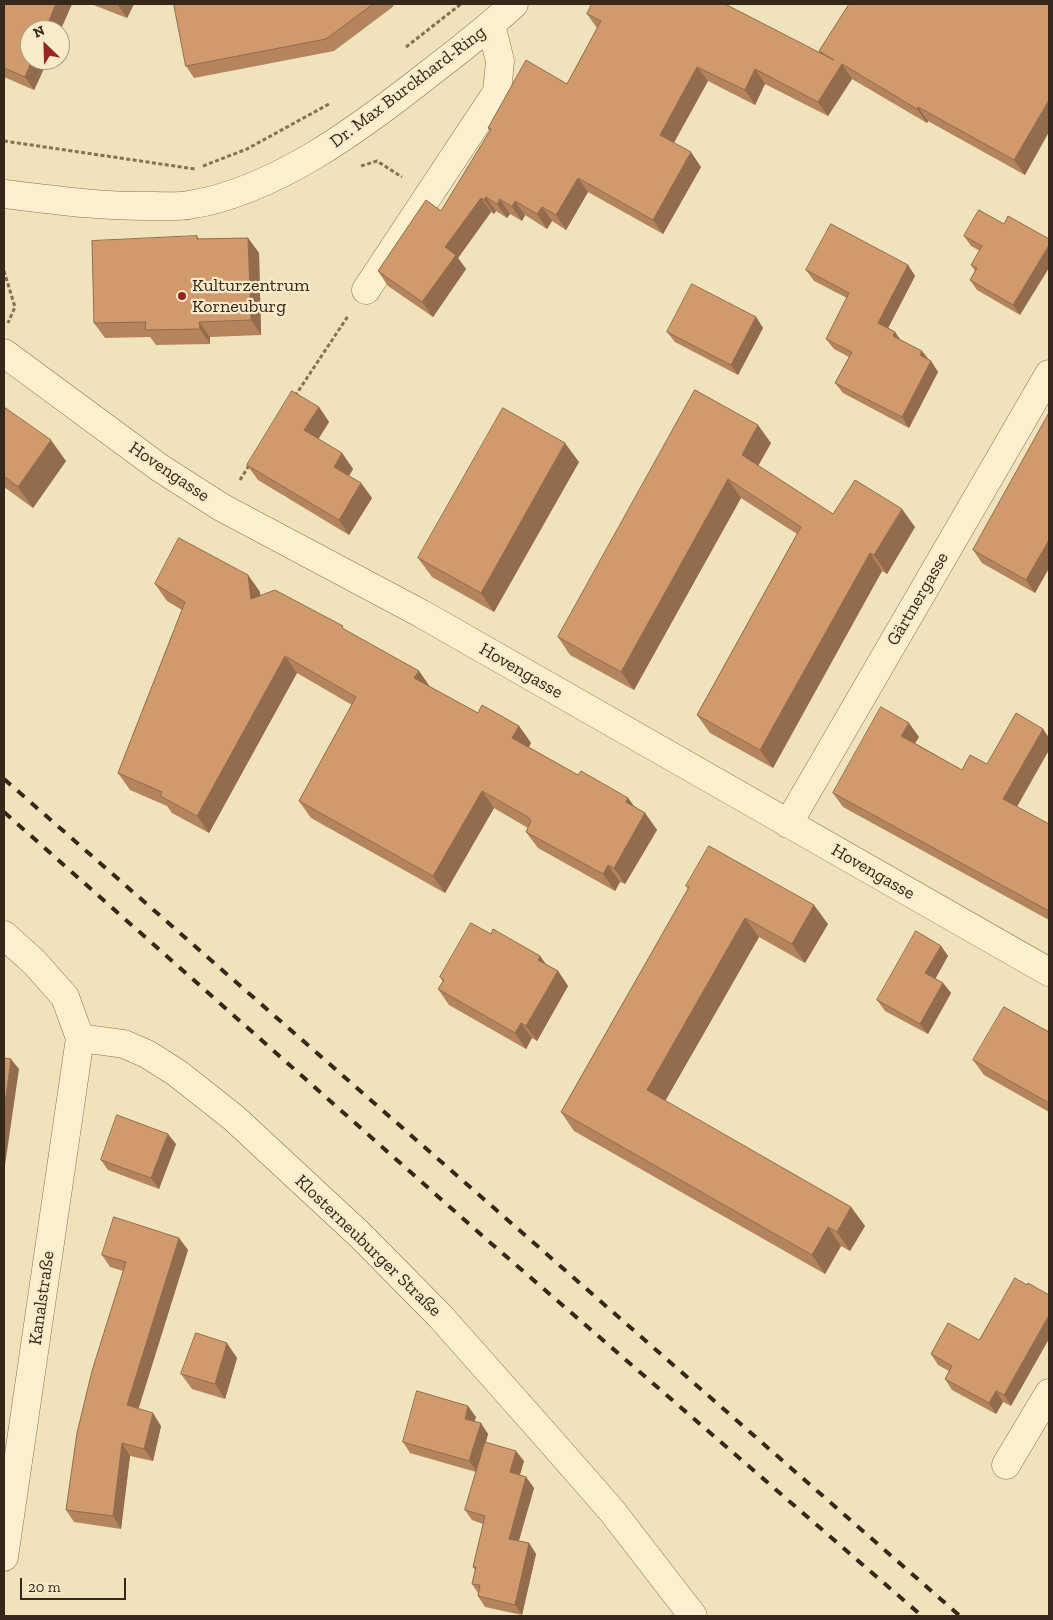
<!DOCTYPE html>
<meta charset="utf-8">
<style>
body{margin:0}
#map{position:relative;width:1053px;height:1620px;overflow:hidden;background:#f0e2ba;font-family:"Zilla Slab",serif}
canvas{display:block}
.frame{position:absolute;inset:0;border:5px solid #35281a;pointer-events:none}
.north{position:absolute;left:20px;top:20px;width:50px;height:50px;box-sizing:border-box;background:#f7ebca;border:1px solid #a99d84;border-radius:50%;rotate:336deg;font-size:14px;font-weight:700;line-height:20px;text-align:center;color:#35281a}
.north::after{content:'';display:block;margin:auto;width:18px;height:22px;background:#992320;clip-path:polygon(50% 0,100% 100%,50% 72%,0 100%)}
.scale{position:absolute;left:20px;top:1578px;width:106px;height:22px;box-sizing:border-box;border:2px solid #35281a;border-top:0;padding-left:6px;font-size:15px;line-height:18px;white-space:nowrap;color:#35281a;-webkit-text-stroke:4px #f7ebca;paint-order:stroke}
</style>
<div id="map">
<canvas width="1053" height="1620"></canvas>
<div class="frame"></div>
<div class="north">N</div>
<div class="scale">20 m</div>
</div>
<script>
const ctx = document.querySelector('canvas').getContext('2d');
ctx.lineJoin = 'round';
function strokePath(path, color, width, dash) { ctx.strokeStyle = color; ctx.lineWidth = width; ctx.lineCap = dash ? 'butt' : 'round'; ctx.setLineDash(dash || []); ctx.stroke(path); }
function fillPath(path, color) { ctx.fillStyle = color; ctx.fill(path, 'evenodd'); }
function label(font, color, halo, rows, align = 'center') {
  ctx.font = font + ' "Zilla Slab",serif'; ctx.lineWidth = 4.5; ctx.setLineDash([]); ctx.textBaseline = 'middle'; ctx.strokeStyle = halo; ctx.fillStyle = color; for (const [text, x, y, turn = 0] of rows) {
    ctx.save(); ctx.translate(x, y); ctx.rotate((+turn || 0) * Math.PI / 180); ctx.textAlign = isNaN(turn) ? turn : align; if (halo) ctx.strokeText(text, 0, 0); ctx.fillText(text, 0, 0); ctx.restore();
  }
}
const minor = new Path2D(`
 M4,194c50,6 100,13 151,12 11,0 23,1 34,-1 85,-13 171,-77 237,-129 30,-23 60,-46 88,-72
 M366,290l131,-198 3,-31 -9,-36
 M4,353l156,115 61,39 201,107 627,358
 M788,824l261,-450
 M4,935l31,28 30,34 15,41 -76,519
 M80,1038l44,6 23,10 30,19 57,45 126,117 80,81 109,123 63,72 81,105
 M1006,1465l43,-72`);
strokePath(minor, '#877153', 29);
strokePath(new Path2D(`
 M406,47l55,-43
 M4,141l191,28
 M203,166l44,-17 82,-45
 M361,166l16,-5 25,16
 M4,271l11,36 -7,16
 M295,396l53,-80
 M240,480l10,-16`), '#877153', 3, [4, 2.5]);
strokePath(minor, '#fbefcd', 28);
strokePath(new Path2D(`
 M4,779l956,837
 M4,812l482,427 436,377`), '#35281a', 4, [9, 9]);
fillPath(new Path2D(`
 M4,4h68l-12,27v-1l-30,30h18l-14,30 -30,-13z
 M91,4h43l-7,14z
 M174,4h218l2,2 -60,45 -140,27 -8,-12z
 M1049,4l-24,171 -97,-54 -1,2 -75,-44 -24,37 -63,-32 -10,21 -47,-24 -34,62 27,24 -38,67 -75,-42 -22,38 -14,-9 -5,8 -22,-14 -3,6 -12,-7 -3,4 -11,-7 -2,3 -3,-2 -33,46 8,11 -33,48 -45,-31 -10,-15 63,-60 49,-80 -2,-3 79,-44 30,-56 -10,-14 233,39 -1,-2z
 M1004,224l16,91 -43,-25 -7,-10 5,-9 -4,-6 9,-14 -9,-5 -7,-10z
 M197,236l2,3 49,-1 11,15 2,82 -51,2v7l-54,1 -6,-8 -45,1 -11,-15z
 M908,265l7,11 -27,52 7,4 5,8 31,21 7,11 -29,56 -66,-35 -8,-10 14,-26 -15,-8 -8,-10 21,-41 -33,-17 -8,-11z
 M756,317l7,11 -25,47 -63,-33 -8,-10z
 M695,390l76,53 -13,23 75,48 82,13 -28,47 -5,-3 -109,197 -63,-35 -13,-18 100,-181 -56,-36 -107,192 -64,-35 -12,-18z
 M4,407l62,54 -33,47 -29,-21z
 M319,407l10,15 -11,17 24,14 11,16 -4,7 12,7 11,15 -23,37 -91,-55 -11,-15z
 M1049,413v155l-14,25 -53,-30 -9,-13z
 M579,462l-85,150 -62,-35 -14,-19z
 M248,575l12,17v4l85,34 74,41 11,16 48,26 41,13 12,17 -2,4 49,28 50,23 6,8 11,7 12,17 -32,54 -5,-2 -5,9 -77,-43 -12,-16 2,-4 -34,-20 -49,85 -134,-75 -12,-17 53,-96 -55,-32 -88,160 -37,-20 -5,-7 -37,-16 -12,-17 64,-163 -15,-9 -12,-17z
 M1043,729l6,9v12l-32,57 32,17v96l-206,-113 -10,-14 86,-56 -4,6 47,27 25,-6z
 M686,886l142,38 -23,39 -46,-26 -94,164 186,106 14,19 -15,25 -9,-5 -16,28 -251,-143 -13,-19 127,-223z
 M491,934l49,22 6,9 12,6 10,15 -31,55 -5,-3 -6,11 -77,-44 -11,-16 5,-7 -3,-5z
 M941,946l7,10 -13,22 8,5 8,10 -23,41 -43,-23 -8,-11z
 M1049,1032v80l-65,-37 -11,-15z
 M176,1144l-17,45 -51,-19 -7,-10z
 M179,1238l9,12 -50,158 23,18 -8,35 -23,-5 -9,73 -47,-7 -8,-12 57,-239 -13,-4 -8,-12z
 M979,1340l32,66 -8,-4 -7,12 -44,-24 -7,-11 4,-8 -11,-6 -7,-11z
 M237,1358l-12,41 -33,-10 -11,-15z
 M476,1417l-2,5 14,12 -2,8 38,19 -4,14 6,2 8,11 -15,53 10,2 7,11 -14,61 -37,-8 -7,-11v-3l-6,-9 3,-14 -2,-3 10,-43 -11,-4 -7,-10 11,-38 -66,-19 -7,-11z`), '#b4845e');
fillPath(new Path2D(`
 M56,4h16l-12,27v-1h-15z
 M117,4h17l-7,14z
 M32,60h16l-14,30 -9,-13z
 M842,64l10,15 -24,37 -10,-14z
 M697,67l11,14 -38,68 -10,-14z
 M755,69l10,15 -10,21 -10,-15z
 M1049,100v32l-24,43 -11,-15z
 M918,107l10,14 -1,2 -10,-14z
 M691,152l10,15 -38,67 -10,-14z
 M578,178l10,14 -22,38 -10,-15z
 M486,197l10,14 -2,3 -10,-14z
 M481,198l10,14 -33,46 8,11 -33,48 -11,-15 23,-55z
 M500,199l10,15 -3,4 -10,-14z
 M515,201l10,14 -3,6 -10,-14z
 M542,207l10,14 -5,8 -10,-15z
 M248,238l11,15 2,82 -10,-15z
 M1049,245v23l-29,47 -7,-10z
 M908,265l7,11 -30,58 -7,-11z
 M756,317l7,11 -25,47 -7,-10z
 M199,322l11,15v7l-10,-15z
 M895,332l7,10 -9,-6z
 M922,351l8,10 -10,-6z
 M931,361l7,11 -29,56 -7,-11z
 M319,407l10,15 -15,24 -10,-16z
 M758,425l13,18 -17,30 -12,-18z
 M51,440l15,21 -33,47 -15,-21z
 M565,443l14,19 -85,150 -13,-19z
 M342,453l11,16 -8,13 -11,-15z
 M728,479l13,19 -107,192 -13,-18z
 M361,483l11,15 -23,37 -10,-15z
 M902,509l13,18 -28,47 -13,-19z
 M1049,540v28l-14,25 -9,-13z
 M870,553l12,18 -109,197 -13,-18z
 M248,575l12,17 3,24 -12,-17z
 M285,656l12,17 -88,160 -12,-17z
 M419,671l11,16 -16,-9z
 M909,723l10,14 -8,13 -10,-14z
 M519,726l12,17 -7,12 -12,-17z
 M1043,729l6,9v12l-36,63 -10,-14z
 M482,791l12,17 -49,85 -12,-17z
 M628,798l12,17 -14,-13z
 M645,813l12,17 -32,54 -11,-16z
 M608,865l12,17 -5,9 -12,-17z
 M814,905l14,19 -23,39 -13,-19z
 M745,918l14,19 -99,173 -13,-20z
 M941,946l7,10 -15,27 -8,-10z
 M540,956l11,15 -13,-11z
 M558,971l10,15 -31,55 -11,-15z
 M943,983l8,10 -23,41 -8,-10z
 M521,1023l11,15 -6,11 -11,-16z
 M11,1059l8,10 -15,103v-61z
 M168,1134l8,10 -17,45 -8,-11z
 M851,1207l14,19 -15,25 -13,-19z
 M828,1227l13,19 -16,28 -13,-19z
 M179,1238l9,12 -52,167 -9,-12z
 M1049,1315v24l-38,67 -7,-11z
 M227,1343l10,15 -12,41 -10,-15z
 M996,1391l7,11 -7,12 -7,-11z
 M468,1406l8,11 -4,12 -7,-10z
 M153,1413l8,13 -8,35 -9,-12z
 M481,1423l7,11 -11,38 -8,-11z
 M122,1443l8,13 -9,73 -8,-13z
 M516,1451l8,10 -7,22 -7,-11z
 M526,1477l8,11 -18,62 -7,-11z
 M529,1543l7,11 -14,61 -7,-10z`), '#926c4c');
const building = new Path2D(`
 M4,4h52l-11,26h-15v30h2l-7,17 -21,-9z
 M174,4h199l-47,35 -140,27z
 M592,4h133l109,56 -15,-9 30,-47h200v96l-35,60 -96,-53 -1,2 -75,-45 -24,38 -63,-33 -10,21 -48,-23 -37,68 31,17 -38,68 -75,-42 -22,37 -14,-8 -5,7 -22,-13 -3,6 -12,-8 -3,5 -11,-7 -2,3 -3,-2 -36,49 11,8 -34,47 -44,-31 48,-71 15,11 50,-82 -3,-1 38,-68 41,24 34,-63 -14,-7z
 M979,210l25,14 4,-8 41,23v6l-36,60 -43,-25 7,-12 -6,-3 11,-19 -18,-10z
 M831,224l77,41 -30,58 17,9 -2,4 29,15 -2,4 11,6 -29,56 -67,-34 17,-31 -26,-13 23,-46 -43,-23z
 M197,236v3l51,-1 3,82 -52,2 1,7 -55,1 1,-8 -52,1 -2,-82z
 M692,284l64,33 -25,48 -64,-33z
 M695,390l63,35 -16,30 91,59 22,-34 47,29 -28,46 -4,-2 -110,197 -63,-35 104,-188 -73,-48 -107,193 -63,-35z
 M292,391l27,16 -15,23 38,23 -8,14 27,16 -22,37 -92,-55z
 M4,407l47,33 -33,47 -14,-11z
 M503,408l62,35 -84,150 -63,-35z
 M1049,413v127l-23,40 -53,-30z
 M179,538l69,37 3,24 24,-9 68,36 -1,2 77,43 -5,7 64,35 4,-8 37,21 -7,12 66,37 3,-4 47,27 -2,4 19,11 -31,55 -6,-3 -5,9 -77,-42 5,-11 -3,-4 -46,-26 -49,85 -134,-75 57,-104 -71,-41 -88,160 -37,-20 2,-4 -44,-19 67,-171 -30,-18z
 M881,707l28,16 -8,13 61,34 8,-15 17,9 29,-51 27,16 -40,70 46,25v87l-216,-118z
 M709,846l105,59 -22,39 -47,-26 -98,172 204,117 -14,25 -9,-5 -16,28 -251,-143 128,-225 -3,-1z
 M471,923l20,11 2,-5 47,27 -2,4 20,11 -32,55 -5,-3 -6,10 -77,-44 6,-9 -4,-3z
 M916,931l25,15 -16,27 18,10 -23,41 -43,-24z
 M1004,1007l45,25v71l-76,-43z
 M4,1058l7,1 -7,52z
 M117,1115l51,19 -17,44 -50,-18z
 M114,1217l65,21 -52,167 26,8 -9,36 -22,-6 -9,73 -47,-6 11,-77 15,-62 34,-109 -24,-7z
 M1015,1278l12,7 1,-2 21,12v20l-45,80 -8,-4 -7,12 -44,-24 7,-13 -21,-12 17,-31 31,17z
 M196,1333l31,10 -12,41 -34,-10z
 M417,1391l51,15 -3,13 16,4 -12,38 -66,-19z
 M485,1442l31,9 -6,21 16,5 -17,62 20,4 -14,62 -37,-9 2,-11 -8,-1 4,-17h-3l12,-51 -20,-6z`);
fillPath(building, '#d19a6d');
strokePath(building, '#926c4c', 1);
for (const [x, y, r, color] of [
 [182,296,5,"#992320"]
]) { const dot = new Path2D(); dot.arc(x, y, r, 0, 2 * Math.PI); ctx.fillStyle = color; ctx.fill(dot); strokePath(dot, '#f7ebca', 2); }
label('18px', '#35281a', '#f7ebca', [
 ["Dr. Max Burckhard-Ring",408,87,-37],
 ["Hovengasse",169,472,34],
 ["Gärtnergasse",918,599,-60],
 ["Hovengasse",521,671,30],
 ["Hovengasse",873,872,30],
 ["Klosterneuburger Straße",368,1246,44],
 ["Kanalstraße",42,1298,-82]
]);
label('18px', '#35281a', '#f7ebca', [
 ["Kulturzentrum",192,286],
 ["Korneuburg",192,307]
], 'left');
</script>
